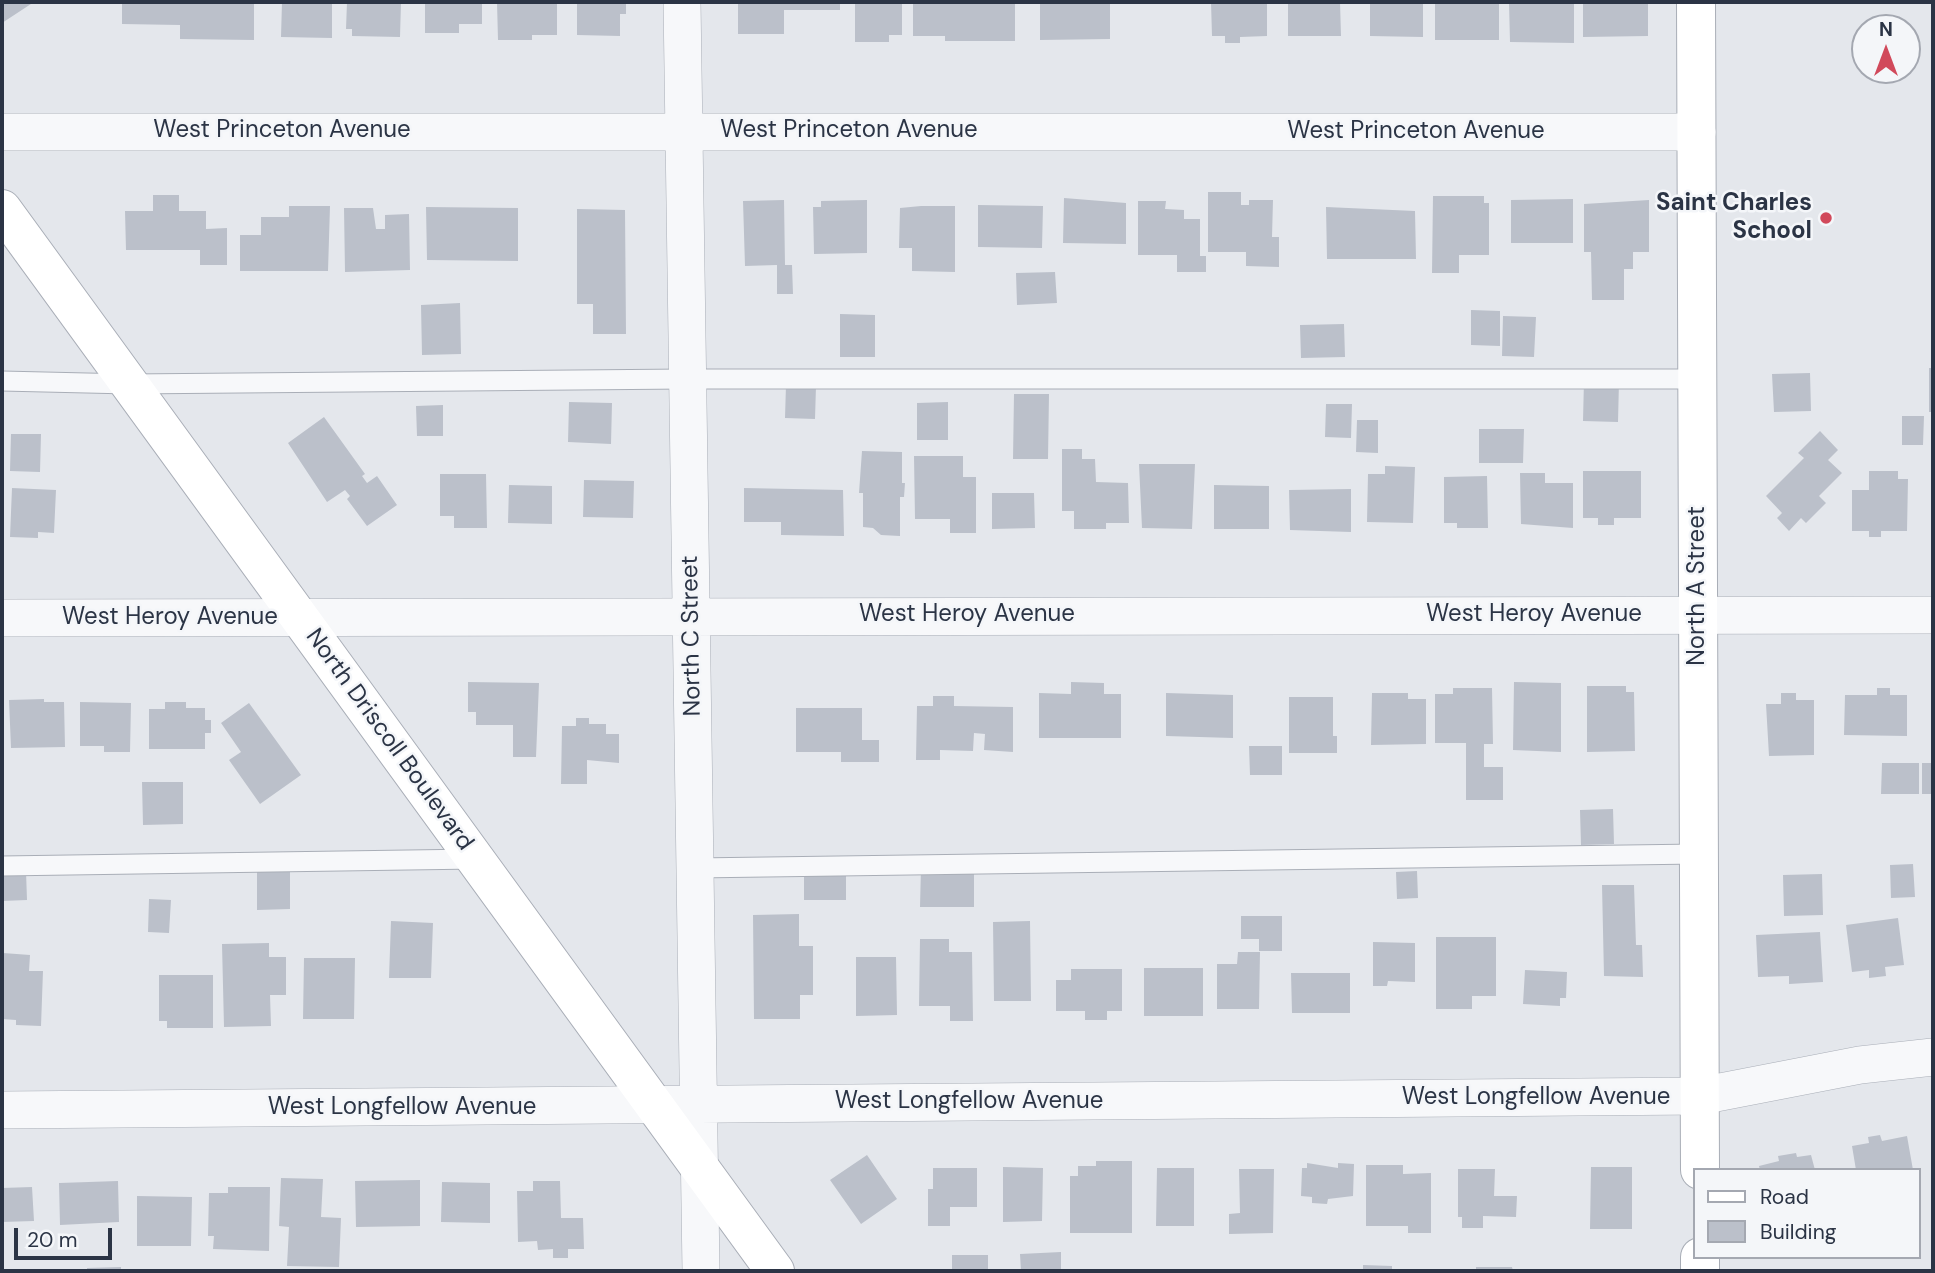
<!DOCTYPE html>
<style>
body{margin:0}
#map{position:relative;width:1935px;height:1273px;overflow:hidden;background:#e4e7ec;font-family:"DM Sans",sans-serif}
canvas{display:block}
.frame{position:absolute;inset:0;border:4px solid #2b3445;pointer-events:none}
.legend{position:absolute;left:1693px;top:1168px;width:228px;height:91px;box-sizing:border-box;background:#f4f6f9;border:2px solid #a4a8b1;margin:0;padding:9px 12px;list-style:none;font-size:21px;color:#2b3445}
.legend li{display:flex;align-items:center;gap:14px;height:35px}
.legend b{width:35px;border:2px solid #a4a8b1}
.north{position:absolute;left:1851px;top:14px;width:70px;height:70px;box-sizing:border-box;background:#f4f6f9;border:2px solid #a4a8b1;border-radius:50%;rotate:0deg;font-size:19px;font-weight:700;line-height:28px;text-align:center;color:#2b3445}
.north::after{content:'';display:block;margin:auto;width:24px;height:32px;background:#d1495b;clip-path:polygon(50% 0,100% 100%,50% 72%,0 100%)}
.scale{position:absolute;left:14px;top:1228px;width:98px;height:32px;box-sizing:border-box;border:4px solid #2b3445;border-top:0;padding-left:9px;font-size:21px;line-height:24px;white-space:nowrap;color:#2b3445;-webkit-text-stroke:5px #f4f6f9;paint-order:stroke}
</style>
<div id="map">
<canvas width="1935" height="1273"></canvas>
<div class="frame"></div>
<ul class="legend">
<li><b style="height:9px;background:#fff"></b>Road</li>
<li><b style="height:19px;background:#bbc0ca"></b>Building</li>
</ul>
<div class="north">N</div>
<div class="scale">20 m</div>
</div>
<script>
const ctx = document.querySelector('canvas').getContext('2d');
ctx.lineJoin = 'round';
function fillPath(path, color) { ctx.fillStyle = color; ctx.fill(path, 'evenodd'); }
function strokePath(path, color, width, dash) { ctx.strokeStyle = color; ctx.lineWidth = width; ctx.lineCap = dash ? 'butt' : 'round'; ctx.setLineDash(dash || []); ctx.stroke(path); }
function label(font, color, halo, rows, align = 'center') {
  ctx.font = font + ' "DM Sans",sans-serif'; ctx.lineWidth = 5; ctx.setLineDash([]); ctx.textBaseline = 'middle'; ctx.strokeStyle = halo; ctx.fillStyle = color; for (const [text, x, y, turn = 0] of rows) {
    ctx.save(); ctx.translate(x, y); ctx.rotate((+turn || 0) * Math.PI / 180); ctx.textAlign = isNaN(turn) ? turn : align; if (halo) ctx.strokeText(text, 0, 0); ctx.fillText(text, 0, 0); ctx.restore();
  }
}
fillPath(new Path2D(`
 M2,2h32l-32,21z
 M122,2h132v38l-74,-1v-14l-58,-1z
 M282,2h50v36l-51,-1z
 M347,2h54l-1,35 -48,-1v-7h-6z
 M425,2h57v22h-23v9h-34z
 M497,2h60v33h-25v5h-34z
 M577,2h49v12h-6v22l-43,-1z
 M738,2h102v8h-56v24h-46z
 M855,2h47v33h-13v7h-34z
 M913,2h102v39h-70v-5h-32z
 M1040,2h70v37l-70,1z
 M1211,2h56v34l-27,1v6h-15v-7h-13z
 M1288,2h52l1,34h-53z
 M1370,2h53v35l-53,-1z
 M1435,2h64v38h-64z
 M1509,2h65v41l-64,-1z
 M1583,2h65v34l-65,1z
 M1208,192h33v13h8v-5h24l-1,37h7v30l-33,-1v-14h-38z
 M153,195h26v16h27v18l21,-1v37h-27v-15h-74l-1,-39h28z
 M1433,196h51v7h5v52h-30v18h-27z
 M1064,198l62,5v41l-63,-1z
 M1573,199v44h-62v-43z
 M784,200l1,65h7l1,29h-16v-29l-32,1 -2,-65z
 M867,200v53l-53,1 -1,-47h8v-6z
 M1649,200v52h-16v17h-9v31h-32l-1,-48h-7v-48z
 M1138,201h28l-1,8 19,1v9h16v37h6v16h-29v-17h-39z
 M978,205l65,1 -1,42 -64,-1z
 M289,206h41l-2,65h-88v-36h21v-18h28z
 M921,206h34v66l-43,-1v-23h-13l1,-40z
 M426,207l92,1v53l-91,-1z
 M1326,207l89,4 1,48h-89z
 M344,208h29l3,21h9v-14l24,-1 1,56 -65,2z
 M577,209l48,1 1,124h-33v-30h-16z
 M1055,272l2,31 -40,2 -1,-32z
 M460,303l1,51 -39,1 -1,-50z
 M1471,310l29,1v35l-29,-1z
 M840,314l35,1v42h-35z
 M1503,316l33,1 -2,40 -32,-1z
 M1344,324l1,33 -44,1 -1,-33z
 M1929,368h4v44h-4z
 M1810,373l1,38 -37,1 -2,-38z
 M1584,380l35,1 -1,41 -35,-1z
 M786,385l30,1 -1,33 -30,-1z
 M1014,394h35l-1,65h-35z
 M569,402l43,1 -1,41 -43,-2z
 M948,402v38h-31v-37z
 M1326,404h26l-1,34 -26,-1z
 M443,405v31h-26l-1,-30z
 M1902,416h22l-1,29h-21z
 M324,417l41,57 -3,2 5,7 10,-7 20,29 -30,21 -20,-27 3,-3 -5,-6 -18,12 -39,-59z
 M1357,420h21v33l-22,-1z
 M1479,429h45l-1,34h-44z
 M1820,431l18,19 -10,10 14,13 -23,23 7,7 -20,20 -5,-5 -12,13 -12,-13 5,-5 -16,-17 38,-38 -6,-5z
 M11,434h30l-1,38 -30,-1z
 M1062,449h20v10h13l1,23 32,1 1,40h-23v6h-32v-18h-12z
 M862,451l40,1v31h3l-1,14h-4v39l-19,-1 -8,-7 -10,-1v-34h-4z
 M914,456h49v21h13v56h-26v-14h-35z
 M1139,464h56l-3,65 -50,-1z
 M1385,466l30,1 -2,56 -46,-1 1,-48h17z
 M1583,471h58v47h-27v7h-16v-7h-15z
 M1869,471h29v8h10l-1,52h-26v6h-12v-6h-17v-41h17z
 M1520,473h25v10h28v45l-52,-4z
 M440,474h46l1,54h-33v-12h-14z
 M1487,476l1,52h-31v-5h-13v-46z
 M584,480l50,1 -1,37 -50,-1z
 M509,485l43,1v38l-44,-1z
 M1214,485l55,1v43h-55z
 M12,488l44,2 -2,43 -16,-1v6l-28,-1z
 M744,488l99,2 1,46 -63,-1v-13h-37z
 M1351,489v43l-61,-2 -1,-40z
 M992,493h42l1,35 -43,1z
 M468,682l71,1 -3,74h-23v-32h-37v-13h-8z
 M1071,682l33,1v11h17v44h-82v-45l32,1z
 M1514,682l47,1v69l-48,-2z
 M1587,686h39v6h8l1,59 -48,1z
 M1453,688h39l1,56h-9v23h19v33h-37v-57h-31v-49h18z
 M1877,688h13v7h17v41l-63,-1 1,-40h32z
 M1166,693l67,2v43l-67,-2z
 M1372,693h36v6h18v45l-55,1z
 M1781,693h15v7h18v55l-45,1 -3,-52h15z
 M933,696h21v10l59,1v45l-29,-2 1,-16 -11,-1 -1,18 -33,-1v10h-24l1,-54h16z
 M1289,697h44v39h4v17h-48z
 M44,699v3h20l1,45 -54,1 -2,-48z
 M80,702l51,1 -1,49h-26v-6h-24z
 M165,702h21v6h19v12h6v13h-6v16h-56v-40h16z
 M249,703l52,72 -41,29 -31,-44 12,-8 -20,-29z
 M796,708h66v32h17v22h-38v-10h-45z
 M576,718h13v6h17v10h13v29l-32,-3v24h-26l1,-58h14z
 M1249,746h33v29h-32z
 M1882,763h37v31h-38z
 M1922,763h11v31h-11z
 M142,782h41v42l-40,1z
 M1613,809l1,35 -33,1 -1,-35z
 M1913,864l2,33 -24,1 -1,-33z
 M921,867l53,1v39h-54z
 M2,871h24l1,29 -25,1z
 M804,871h42v29h-42z
 M1417,871l1,27 -21,1 -1,-27z
 M257,872h33v37l-33,1z
 M1822,874l1,41 -39,1 -1,-41z
 M1602,885h32l2,60h6l1,32 -39,-1z
 M149,899l22,1 -2,33 -21,-1z
 M799,914v32h14v49h-13v24h-46l-1,-104z
 M1241,916h41v35h-23v-12h-18z
 M1898,918l6,47 -19,2 1,9 -17,2v-8l-17,2 -6,-47z
 M391,921l42,2 -2,55h-42z
 M1030,921l1,80h-37l-1,-79z
 M1820,932l3,50 -34,2v-8l-31,1 -2,-42z
 M1436,937h60v59h-24v13h-36z
 M920,939h29v13h23l1,69h-23v-15h-31z
 M1373,942l42,1v39l-27,-1 -1,5h-14z
 M269,943v14h17v38h-16l1,31 -47,1 -2,-83z
 M1238,952h22l-1,57h-42v-45h20z
 M3,953l27,2 -1,16h14l-2,55 -25,-1v-5l-14,-1z
 M856,957h40l1,58 -41,1z
 M304,958h51l-1,61h-51z
 M1144,968h59v48h-59z
 M1071,969h51v42h-15v9h-22v-9h-29v-31h15z
 M1525,970l42,2 -1,26h-6v8l-37,-2z
 M1291,973h59v40h-58z
 M159,975h54v53h-46v-7h-8z
 M1880,1135l2,6 25,-5 6,34h-57l-4,-24 17,-3 -1,-6z
 M1796,1153l1,4 14,-2 4,15h-55l-1,-4 20,-5 -1,-5z
 M867,1155l30,44 -36,25 -31,-44z
 M1096,1161h36v72h-62v-57h8v-10h18z
 M1307,1163l31,5v-5l16,1 -1,32 -25,3 -1,5 -15,-1v-6l-11,-1 1,-28h5z
 M1366,1165h37v9l28,-1v60h-23v-7h-42z
 M1003,1167l40,1 -1,53 -39,1z
 M1591,1167h41v62h-42z
 M933,1168h44v39h-27v19h-22v-37h5z
 M1157,1168h37v58h-38z
 M1239,1169h35l-1,64 -44,1v-20l11,-1z
 M1458,1169h37l-1,27h23l-1,21 -33,-1v12h-21v-11h-4z
 M281,1178l42,1 -2,38 20,1 -2,49 -52,-1 2,-39 -10,-1z
 M420,1180v46l-64,1 -1,-46z
 M118,1181l1,41 -59,3 -1,-42z
 M533,1181h27l1,37h22l1,31h-16v9h-15v-9l-15,1 -1,-9 -19,1 -1,-51h16z
 M442,1182l48,1v40l-49,-1z
 M32,1187l2,34 -32,1v-34z
 M228,1187h42l-1,64 -56,-2 1,-13h-6l1,-43h19z
 M137,1196l55,1 -1,49h-54z
 M1061,1252v19h-40l-1,-17z
 M952,1255h36v16h-36z
 M1363,1265l29,1v5h-29z
 M121,1267v4h-34v-3z
 M1476,1267h36l1,4h-37z`), '#bbc0ca');
const lane = new Path2D(`
 M2,381l127,3 557,-5h1011
 M2,866l474,-7
 M695,868l1003,-14`);
const street = new Path2D(`
 M682,2l19,1269
 M2,132h1695
 M2,618l1931,-3
 M2,1110l1698,-14 160,-31 73,-8`);
const secondary = new Path2D(`
 M1696,2l4,1168
 M2,209l773,1062
 M1700,1257v14`);
strokePath(lane, '#a9aeb7', 21);
strokePath(street, '#a9aeb7', 38);
strokePath(secondary, '#a9aeb7', 40);
strokePath(lane, '#f7f8fa', 19);
strokePath(street, '#f7f8fa', 37);
strokePath(secondary, '#fff', 38);
for (const [x, y, r, color] of [
 [1826,218,7,"#d1495b"]
]) { const dot = new Path2D(); dot.arc(x, y, r, 0, 2 * Math.PI); ctx.fillStyle = color; ctx.fill(dot); strokePath(dot, '#f4f6f9', 2.5); }
label('24px', '#2b3445', '#f4f6f9', [
 ["West Princeton Avenue",282,131],
 ["West Princeton Avenue",849,131],
 ["West Princeton Avenue",1416,132],
 ["North A Street",1698,586,-90],
 ["West Heroy Avenue",967,615],
 ["West Heroy Avenue",1534,615],
 ["West Heroy Avenue",170,618],
 ["North C Street",692,636,-91],
 ["North Driscoll Boulevard",389,740,54],
 ["West Longfellow Avenue",1536,1098],
 ["West Longfellow Avenue",969,1102],
 ["West Longfellow Avenue",402,1108]
]);
label('bold 24px', '#2b3445', '#f4f6f9', [
 ["Saint Charles",1812,204],
 ["School",1812,232]
], 'right');
</script>
